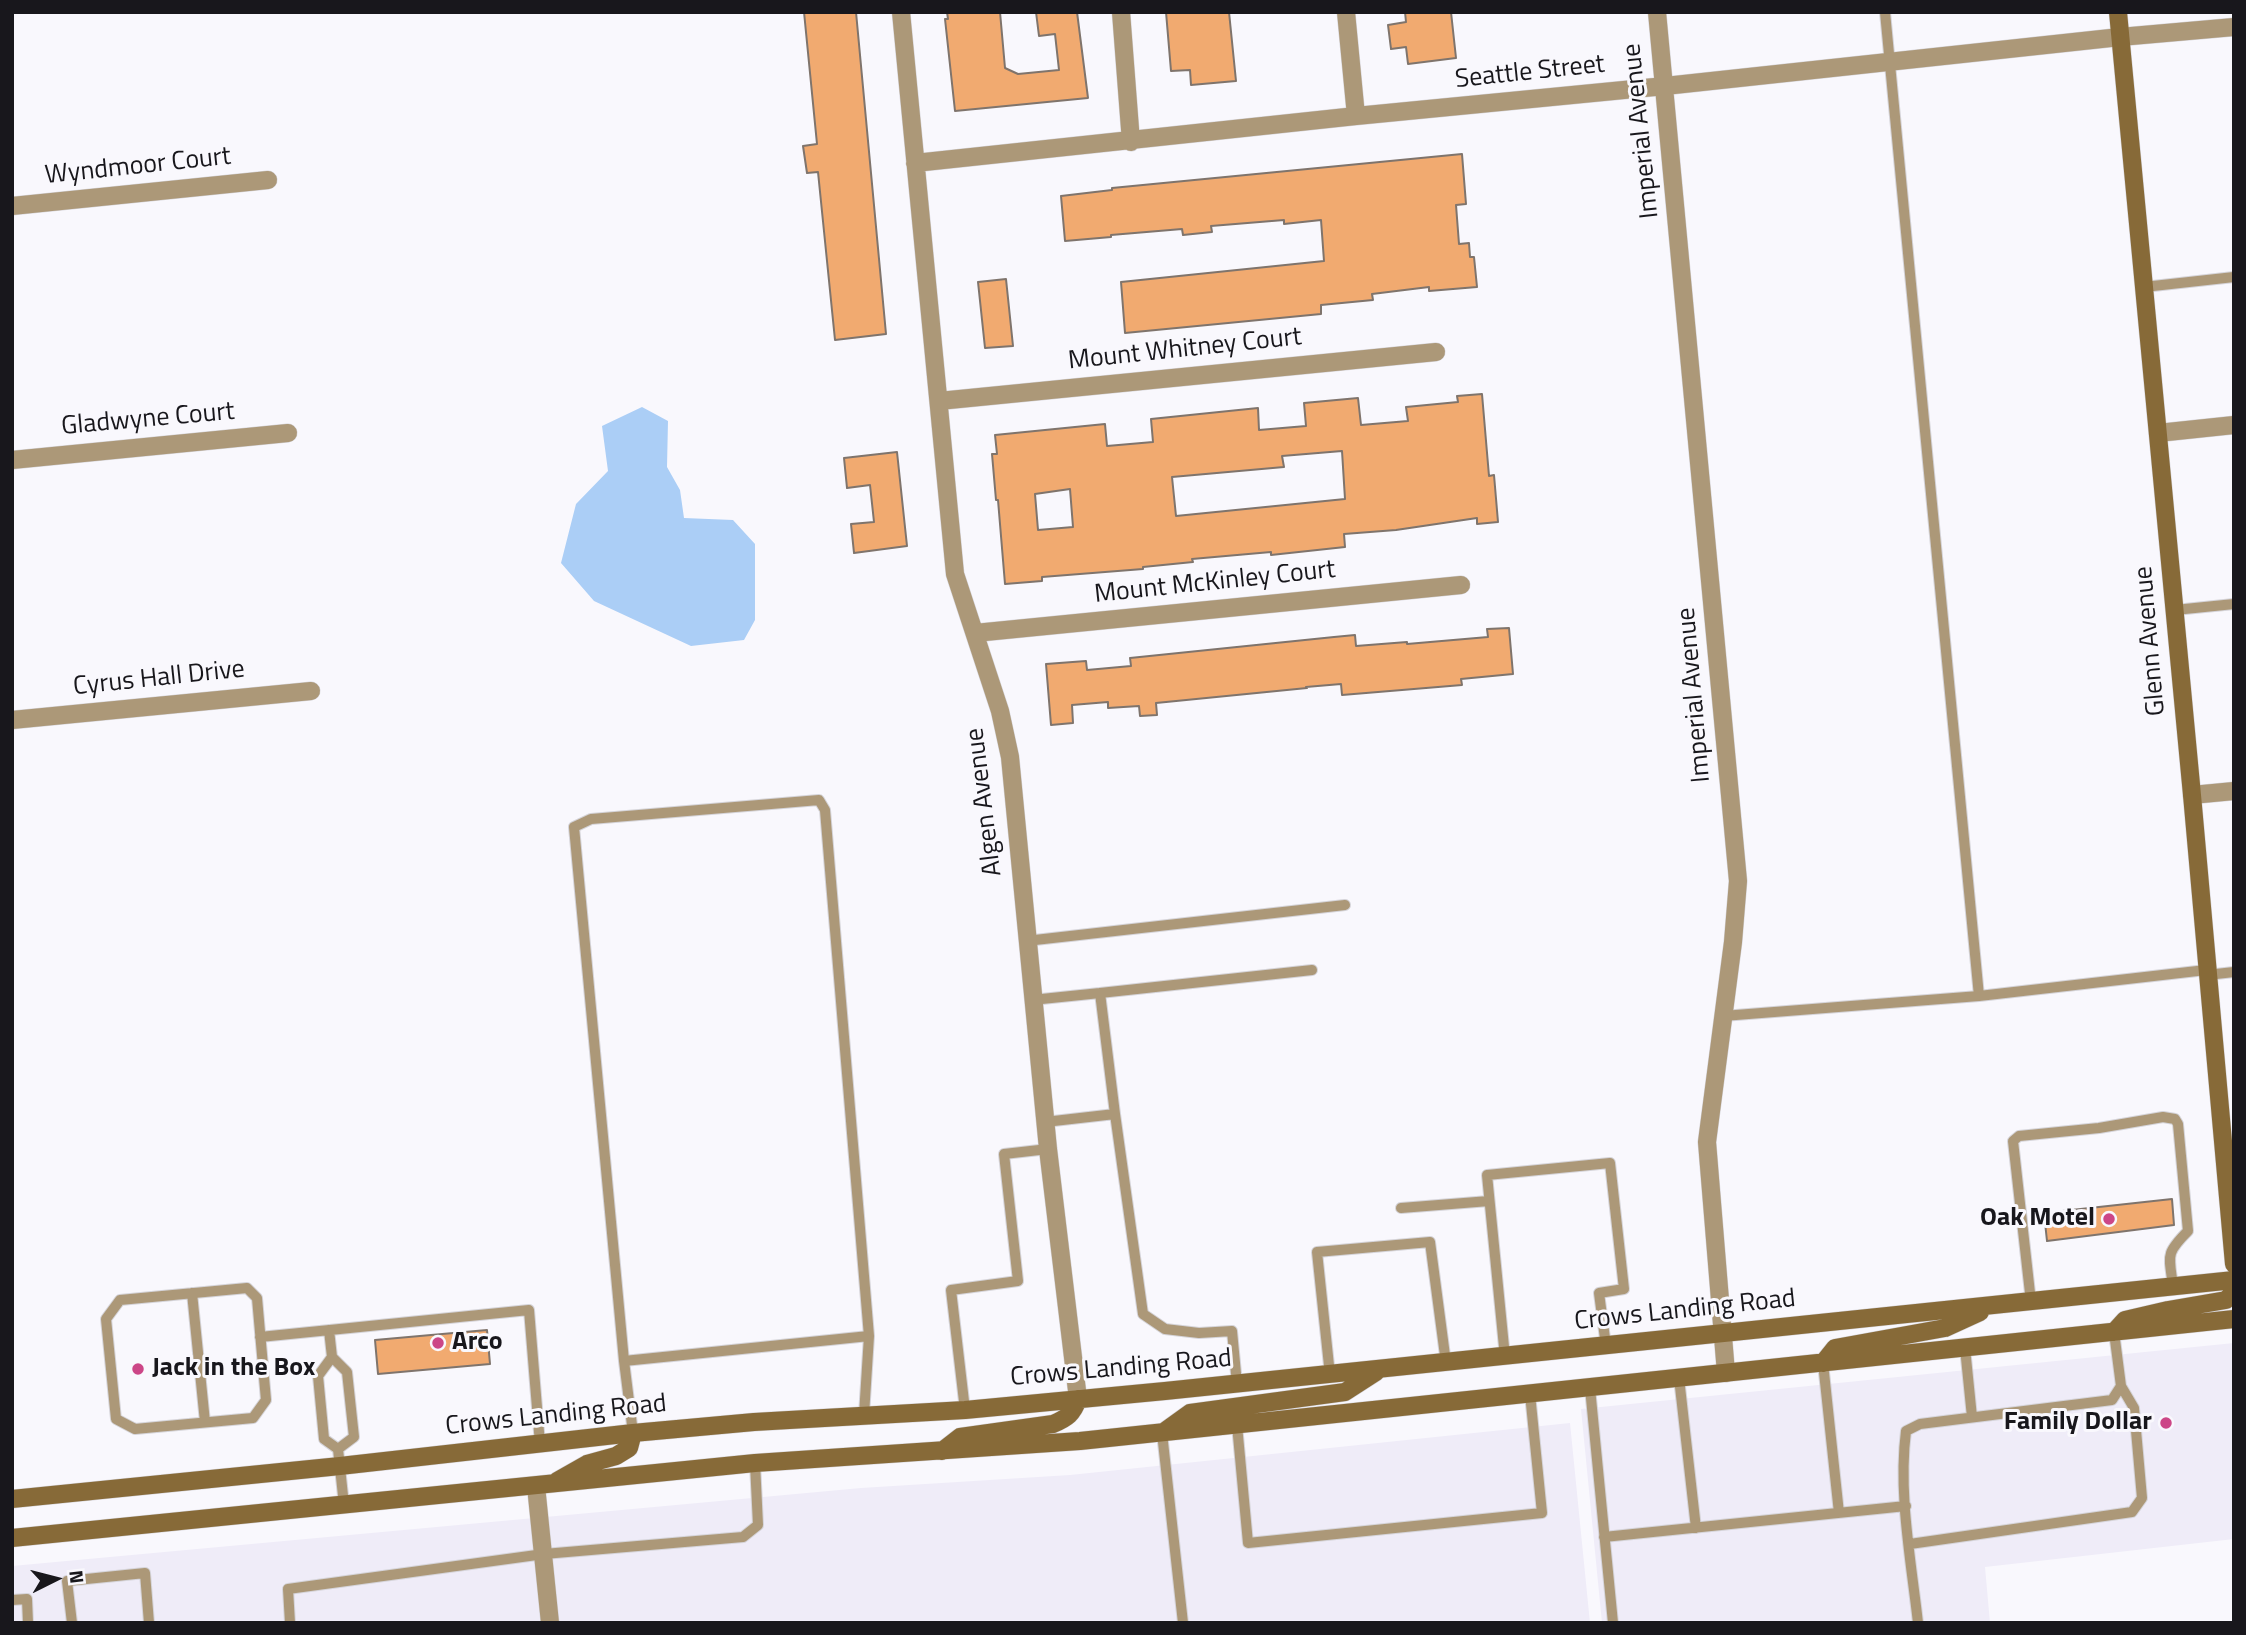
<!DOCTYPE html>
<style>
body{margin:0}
#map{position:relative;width:2246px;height:1635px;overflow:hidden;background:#f9f8fd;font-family:"Titillium Web",sans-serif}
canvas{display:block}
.frame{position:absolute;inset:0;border:14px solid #18171c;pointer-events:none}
.north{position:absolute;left:21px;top:1544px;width:70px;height:70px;-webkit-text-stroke:5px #f9f8fd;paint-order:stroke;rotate:84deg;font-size:19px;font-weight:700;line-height:28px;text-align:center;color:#18171c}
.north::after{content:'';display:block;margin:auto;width:24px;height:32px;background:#18171c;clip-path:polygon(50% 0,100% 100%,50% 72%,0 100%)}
</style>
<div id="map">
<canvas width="2246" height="1635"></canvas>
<div class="frame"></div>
<div class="north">N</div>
</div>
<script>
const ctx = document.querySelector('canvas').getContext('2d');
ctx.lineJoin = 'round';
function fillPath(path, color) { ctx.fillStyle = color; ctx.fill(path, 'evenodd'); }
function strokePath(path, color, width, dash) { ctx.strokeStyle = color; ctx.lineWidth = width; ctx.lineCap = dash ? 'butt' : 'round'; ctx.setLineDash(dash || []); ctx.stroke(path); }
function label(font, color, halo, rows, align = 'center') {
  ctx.font = font + ' "Titillium Web",sans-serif'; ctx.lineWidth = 6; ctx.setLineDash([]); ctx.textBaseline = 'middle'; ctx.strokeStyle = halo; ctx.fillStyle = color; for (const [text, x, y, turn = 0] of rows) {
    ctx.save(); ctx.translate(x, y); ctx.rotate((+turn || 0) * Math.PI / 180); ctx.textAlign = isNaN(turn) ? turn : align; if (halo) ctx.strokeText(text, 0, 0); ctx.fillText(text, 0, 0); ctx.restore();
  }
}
fillPath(new Path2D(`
 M2234,1343v196l-249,28 5,56h-388l-21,-214z
 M1570,1423l20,200h-1578v-57l849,-78 209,-13z`), '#efecf8');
fillPath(new Path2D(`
 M642,407l26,14 -1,46 13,23 4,28 49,2 22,24v76l-11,20 -53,6 -97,-45 -33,-38 15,-59 32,-33 -6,-45z`), '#abcef6');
const building = new Path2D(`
 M804,12h52l30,322 -51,6 -17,-168 -11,1 -4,-27 14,-2z
 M947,12h53l5,56 13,6 41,-4 -4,-36 -16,2 -3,-24h41l11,86 -133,13 -10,-92h3z
 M1166,12h63l7,69 -45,4 -1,-15 -19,1z
 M1405,12h46l5,46 -48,6 -2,-17 -15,2 -3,-24 18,-3z
 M1462,154l4,50 -10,1 3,39 10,-1 1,14h4l3,30 -48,4v-4l-57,7 1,6 -52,5v9l-196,19 -4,-51 203,-21 -3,-41 -37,4v-4l-73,6 1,6 -29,3 -1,-6 -71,6v2l-46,4 -4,-45 51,-6v-2z
 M1006,279l7,67 -28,2 -7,-66z
 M1482,394l7,82 5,-1 4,47 -21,2v-6l-81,12 -52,4 1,13 -74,8v-3l-79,7 1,3 -50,5v2l-101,8v4l-37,3 -7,-84h-2l-4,-46h5l-2,-19 110,-11 2,22 46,-4 -2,-23 107,-11 1,22 47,-4 -2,-23 54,-5 3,27 47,-4 -2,-14 52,-5 -1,-6zM1342,451l3,48 -169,17 -4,-39 112,-10 -2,-11zM1070,489l3,38 -35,3 -3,-36z
 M897,452l10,94 -53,7 -3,-29 23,-2 -4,-37 -23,3 -3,-30z
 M1509,628l4,46 -52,5 1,6 -120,10 -1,-11 -35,3 1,1 -151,15 1,12 -17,1 -1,-10 -31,2v-6l-36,3 1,18 -22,2 -5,-61 40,-3 1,9 44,-4 -1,-8 204,-21 21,-2 1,11 51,-4v2l81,-7 -1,-8z
 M2172,1199l2,26 -127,16 -3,-28z
 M487,1330l3,34 -112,10 -3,-34z`);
fillPath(building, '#f1aa70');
strokePath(building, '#7f746c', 2);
const lane = new Path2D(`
 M1885,12l94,984 227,-26
 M2144,287l90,-10
 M2175,610l59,-6
 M1026,941l319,-36
 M2207,975l27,-3
 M1100,993l212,-23
 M1032,1000l68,-7 15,121
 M1723,1016l256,-20
 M1045,1122l70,-8 28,200 22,15 34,4 33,-2 5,53
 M1401,1208l88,-7
 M247,1288l10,10 9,102 -13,18 -118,11 -19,-10 -10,-100 14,-19z
 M192,1293l13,129
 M2031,1302l-18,-161 6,-5 80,-8 64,-11 12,2 3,5 10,107c-23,23 -19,24 -15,55
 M329,1330l3,27 15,15 7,65 -16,12
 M260,1337l269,-27 11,134
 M1965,1348l7,69
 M332,1357l-14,19 6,63 14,10 6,56
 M1505,1357l-18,-182 123,-12 14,126 -25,4 7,53
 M624,1361l245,-25
 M1823,1363l16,150
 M1330,1375l-13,-123 113,-10 16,121
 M1679,1378l17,150
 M1590,1388l23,235
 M965,1410l-14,-120 67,-9 -14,-127 44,-5
 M1237,1425l11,118 294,-30 -12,-119
 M633,1433l-9,-72 -50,-534 17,-8 228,-19 6,10 44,526 -5,79
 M1162,1433l21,190
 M1604,1537l302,-31
 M1910,1544l222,-32 10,-14 -8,-90 -13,-22
 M12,1600l15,-1 1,24
 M72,1623l-5,-42 78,-8 4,50
 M290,1623l-2,-34 256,-35 199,-17 15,-12 -3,-62
 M1918,1623c-7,-63 -20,-130 -12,-192l14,-7 192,-24 9,-14 -7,-54`);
const street = new Path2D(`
 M901,12l54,562 45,137 10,46 38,392 30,250
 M1121,12l10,130
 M1346,12l10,104
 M1657,12l81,869 -5,61 -26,200 19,231
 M915,163l441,-47 309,-30 455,-49 114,-10
 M12,206l256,-26
 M939,401l497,-49
 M2158,433l76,-8
 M12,460l276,-27
 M975,633l486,-48
 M12,720l299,-29
 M2192,795l42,-4
 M536,1486l14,137`);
const secondary = new Path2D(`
 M2118,12l74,783 42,469
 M2114,1332l11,-12 43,-10 58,-10 6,-6 2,-7
 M1823,1363l12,-15 110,-20 35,-16
 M1165,1431l25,-18 155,-21 31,-20
 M942,1451l18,-14 93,-13c14,-6 20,-10 25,-25
 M557,1481l30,-17 29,-8 13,-8 4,-15
 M12,1499l328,-33 293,-33 121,-11 211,-12 200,-19 1069,-111
 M12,1538l743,-75 325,-22 1154,-122`);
strokePath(lane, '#d5d4d9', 12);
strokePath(street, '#d5d4d9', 19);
strokePath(secondary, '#d5d4d9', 19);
strokePath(lane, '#ac9878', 10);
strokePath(street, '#ac9878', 18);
strokePath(secondary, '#876a38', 18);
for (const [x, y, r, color] of [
 [2109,1219,7,"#cc4687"],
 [438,1343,7,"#cc4687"],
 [138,1369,7,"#cc4687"],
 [2166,1423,7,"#cc4687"]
]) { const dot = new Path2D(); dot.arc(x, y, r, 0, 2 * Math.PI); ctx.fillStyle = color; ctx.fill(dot); strokePath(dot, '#f9f8fd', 2.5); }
label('26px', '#18171c', '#f9f8fd', [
 ["Seattle Street",1530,73,-6],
 ["Imperial Avenue",1642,131,-96],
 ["Wyndmoor Court",138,167,-6],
 ["Mount Whitney Court",1185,350,-6],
 ["Gladwyne Court",148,420,-5],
 ["Mount McKinley Court",1215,583,-6],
 ["Glenn Avenue",2151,641,-95],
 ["Cyrus Hall Drive",159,679,-6],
 ["Imperial Avenue",1695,695,-95],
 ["Algen Avenue",985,802,-97],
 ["Crows Landing Road",1685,1311,-6],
 ["Crows Landing Road",1121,1369,-5],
 ["Crows Landing Road",556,1416,-6]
]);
label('bold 26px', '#18171c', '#f9f8fd', [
 ["Oak Motel",2095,1219],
 ["Arco",452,1343,"left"],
 ["Jack in the Box",152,1369,"left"],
 ["Family Dollar",2152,1423]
], 'right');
</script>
